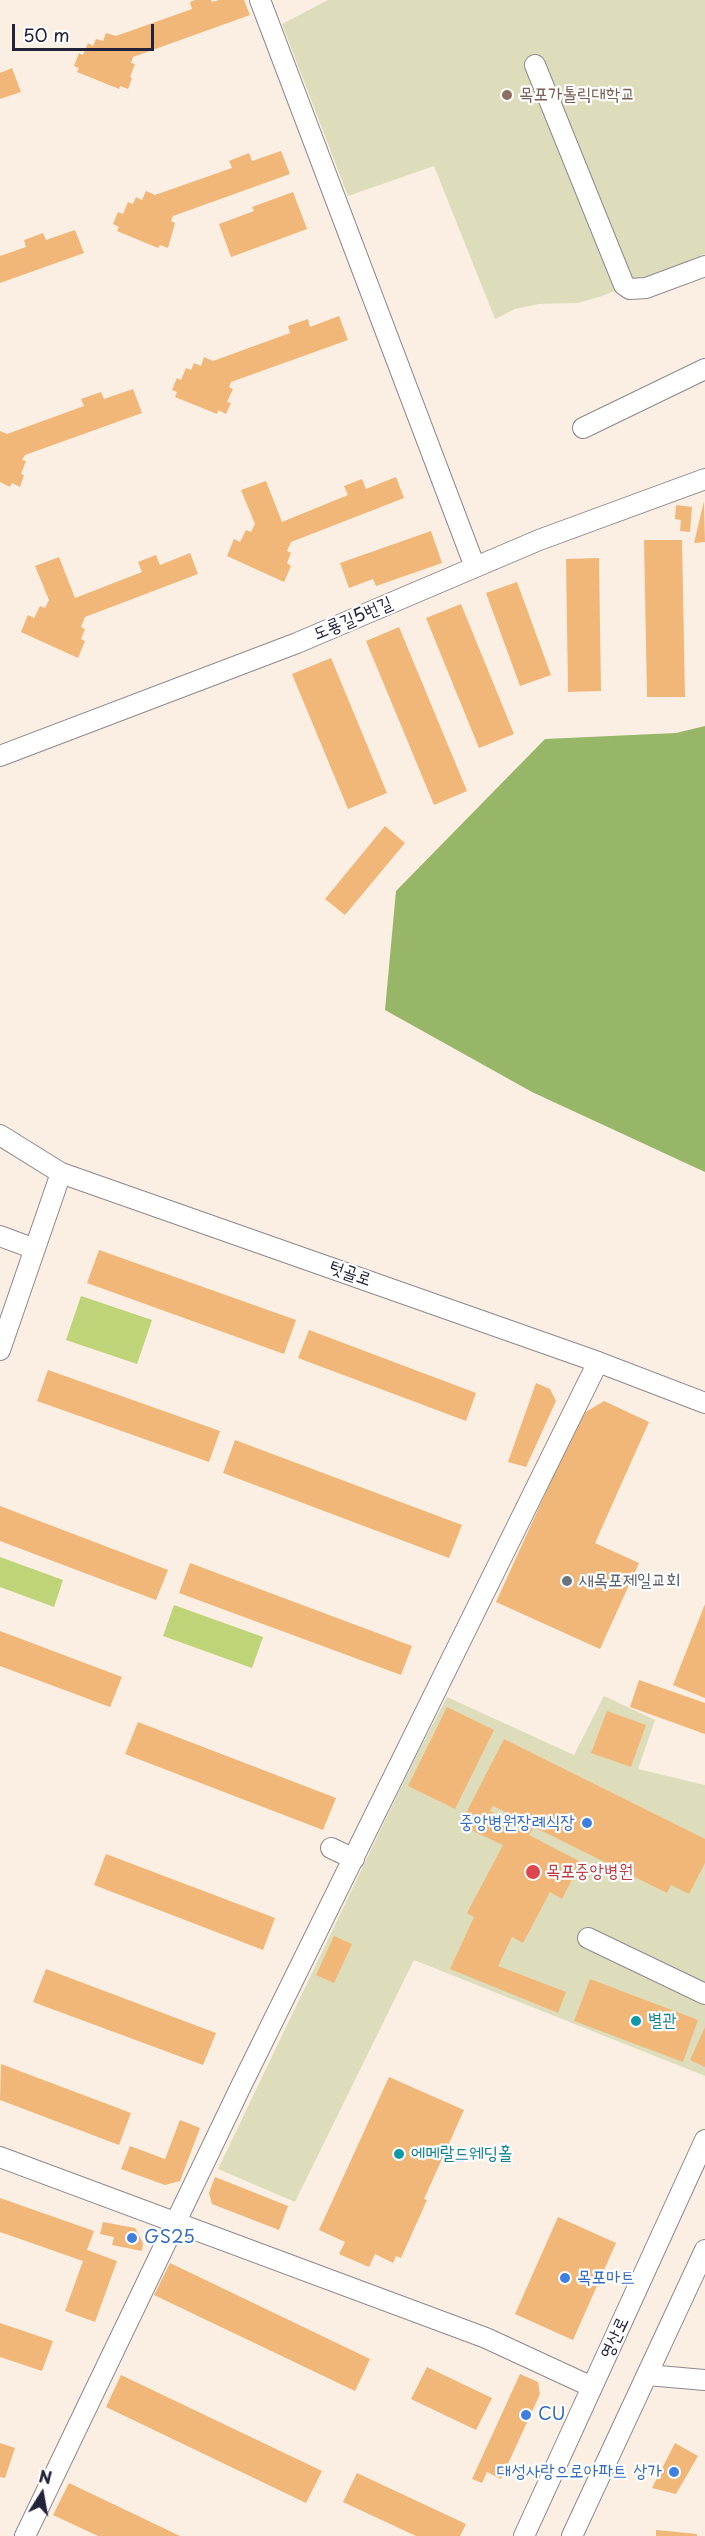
<!DOCTYPE html>
<meta charset="utf-8">
<style>
body{margin:0}
#map{position:relative;width:705px;height:2536px;overflow:hidden;background:#faefe2;font-family:"Playpen Sans",sans-serif}
canvas{display:block}
.north{position:absolute;left:12px;top:2464px;width:60px;height:60px;-webkit-text-stroke:4px #fff;paint-order:stroke;rotate:11deg;font-size:16px;font-weight:700;line-height:24px;text-align:center;color:#22223b}
.north::after{content:'';display:block;margin:auto;width:21px;height:27px;background:#22223b;clip-path:polygon(50% 0,100% 100%,50% 72%,0 100%)}
.scale{position:absolute;left:12px;top:24px;width:142px;height:27px;box-sizing:border-box;border:3px solid #22223b;border-top:0;padding-left:8px;font-size:18px;line-height:21px;white-space:nowrap;color:#22223b;-webkit-text-stroke:4px #fff;paint-order:stroke}
</style>
<div id="map">
<canvas width="705" height="2536"></canvas>
<div class="north">N</div>
<div class="scale">50 m</div>
</div>
<script>
const ctx = document.querySelector('canvas').getContext('2d');
ctx.lineJoin = 'round';
function fillPath(path, color) { ctx.fillStyle = color; ctx.fill(path, 'evenodd'); }
function strokePath(path, color, width, dash) { ctx.strokeStyle = color; ctx.lineWidth = width; ctx.lineCap = dash ? 'butt' : 'round'; ctx.setLineDash(dash || []); ctx.stroke(path); }
function label(font, color, halo, rows, align = 'center') {
  ctx.font = font + ' "Playpen Sans","Poor Story",sans-serif'; ctx.lineWidth = 4.5; ctx.setLineDash([]); ctx.textBaseline = 'middle'; ctx.strokeStyle = halo; ctx.fillStyle = color; for (const [text, x, y, turn = 0] of rows) {
    ctx.save(); ctx.translate(x, y); ctx.rotate((+turn || 0) * Math.PI / 180); ctx.textAlign = isNaN(turn) ? turn : align; if (halo) ctx.strokeText(text, 0, 0); ctx.fillText(text, 0, 0); ctx.restore();
  }
}
fillPath(new Path2D(`
 M328,0h377v254l-103,42 -24,7 -39,1 -24,5 -20,10 -61,-153 -86,30 -66,-172z
 M604,1696l51,24 -17,49 67,16v291l-291,-116 -119,242 -77,-33 197,-411 32,-61 127,58z`), '#deddbb');
fillPath(new Path2D(`
 M81,1296l71,24 -15,44 -71,-24z
 M0,1557l63,23 -9,27 -54,-20z
 M174,1605l89,32 -11,31 -89,-32z`), '#bfd478');
fillPath(new Path2D(`
 M705,726v446l-173,-80 -147,-82 11,-119 149,-152 131,-6z`), '#97b668');
fillPath(new Path2D(`
 M195,0h16l1,2 7,-2h25l6,15 -117,42 -2,6 4,1 -5,13 2,1 -4,11 -8,-3 -1,3 -42,-17 2,-4 -5,-2 5,-13 4,2 5,-12 5,3 3,-7 7,2 3,-8 10,3 76,-27 -2,-7z
 M12,68l9,24 -21,7v-26z
 M281,151l9,23 -117,42 -2,5 4,2 -7,25 -8,-3 -2,3 -41,-17 2,-4 -6,-3 5,-12 5,2 5,-12 5,2 3,-7 6,3 4,-9 9,4 77,-27 -3,-7 20,-8 3,8z
 M293,192l14,37 -76,28 -12,-33 35,-13 -2,-4z
 M75,230l9,23 -84,30v-27l26,-9 -2,-7 19,-7 3,7z
 M339,316l9,24 -117,42 -2,5 4,2 -6,13 4,1 -5,11 -8,-4 -1,4 -42,-17 2,-5 -5,-2 5,-12 4,2 5,-12 5,2 3,-7 7,3 3,-9 9,4 77,-28 -2,-7 20,-7 2,8z
 M133,389l9,24 -117,42 -3,5 4,1 -5,13 3,1 -4,12 -8,-4 -2,4 -10,-5v-51l7,3 77,-28 -3,-7 20,-7 3,7z
 M396,477l8,21 -113,44 -4,9 4,2 -4,10 4,3 -7,16 -57,-26 7,-17 6,3 6,-12 5,2 4,-8 -14,-34 25,-9 16,41 66,-27 -4,-9 18,-7 4,10z
 M704,501l1,41 -11,1z
 M676,505l16,2 -2,25 -10,-1 1,-11 -6,-1z
 M431,531l11,32 -66,23 -3,-7 -24,9 -9,-25z
 M644,540h38l3,157h-38z
 M190,553l8,21 -113,43 -4,10 4,2 -4,10 4,2 -7,17 -57,-26 7,-17 6,3 6,-12 5,2 4,-8 -14,-34 24,-9 16,41 67,-26 -4,-10 18,-7 4,10z
 M599,558l2,133 -33,1 -2,-133z
 M517,582l34,93 -31,11 -34,-93z
 M461,604l53,130 -35,14 -53,-130z
 M399,627l68,164 -33,14 -68,-164z
 M331,658l56,135 -39,16 -56,-135z
 M385,826l20,17 -60,72 -20,-16z
 M99,1250l197,70 -12,34 -197,-71z
 M309,1330l167,63 -10,28 -168,-63z
 M48,1370l172,61 -11,31 -172,-61z
 M536,1383l14,6 6,12 -30,66 -18,-5z
 M604,1401l45,21 -54,121 44,20 -39,86 -104,-47 85,-187z
 M235,1440l227,85 -13,33 -226,-85z
 M0,1506l168,64 -12,30 -156,-59z
 M190,1563l222,83 -11,29 -222,-82z
 M705,1604v94l-32,-13z
 M0,1631l122,46 -12,30 -110,-41z
 M639,1680l66,23v31l-75,-27z
 M447,1707l47,23 -39,79 -47,-23z
 M607,1711l39,14 -15,42 -40,-14z
 M138,1722l198,76 -13,32 -198,-76z
 M504,1739l201,100v24l-16,31 -18,-9 -4,8 -133,-66 -5,8 52,27 -19,37 -12,-7 -27,51 -11,-6 -14,29 68,26 -8,21 -108,-44 24,-52 -7,-4 36,-68 -43,-20zM493,1806l31,15 -5,9 -4,-2 2,-4 -27,-13z
 M106,1854l169,64 -12,32 -169,-65z
 M334,1936l18,8 -18,39 -18,-8z
 M46,1969l170,64 -13,32 -170,-63z
 M590,1979l108,41 -15,42 -109,-41z
 M705,2027v40l-15,-7z
 M1,2064l130,49 -12,32 -119,-45z
 M389,2077l75,33 -40,89 3,1 -26,58 -5,-2 -3,7 -18,-9 -6,13 -30,-13 6,-12 -26,-12z
 M180,2120l20,8 -20,53 -15,4 -44,-16 9,-23 35,13z
 M215,2177l73,29 -9,24 -67,-26 -3,-11z
 M0,2198l94,33 -7,19 30,11 -22,61 -30,-11 18,-50 -83,-29z
 M558,2217l58,26 -43,97 -58,-26z
 M103,2222l32,6 8,15 -1,8 -30,-6 2,-8 -14,-3z
 M170,2263l200,96 -15,32 -201,-96z
 M0,2323l53,18 -11,30 -42,-14z
 M427,2367l65,31 -16,32 -65,-31z
 M520,2374l18,8 2,12 -39,85 -14,-7 -5,11 -10,-4z
 M121,2375l201,96 -16,32 -200,-96z
 M0,2443l15,5 -10,30 -5,-1z
 M675,2443l23,13 -22,38 -24,-6z
 M357,2473l109,51 -6,12h-44l-73,-34z
 M69,2483l111,53h-82l-45,-21z
 M656,2530l41,4v2h-41z`), '#f1b779');
const minor = new Path2D(`
 M260,0l215,567
 M535,65l89,220 6,4 16,-1 59,-22
 M583,428l122,-59
 M0,756l297,-113 242,-103 166,-61
 M0,1135l61,38 537,189 107,41
 M0,1236l35,13
 M0,1350l61,-177
 M331,1848l23,11
 M588,1938l117,56
 M0,2157l486,181 106,49
 M647,2375l58,5
 M25,2536l217,-452 356,-722
 M524,2536l181,-396
 M572,2536l133,-286`);
strokePath(minor, '#8e888e', 22);
strokePath(minor, '#fff', 20);
for (const [x, y, r, color] of [
 [507,95,6,"#8d6e63"],
 [567,1581,6,"#6b7280"],
 [587,1823,6,"#3f7fe0"],
 [533,1872,8,"#e0444e"],
 [636,2021,6,"#0f9aa8"],
 [399,2154,6,"#0f9aa8"],
 [132,2238,6,"#3f7fe0"],
 [565,2278,6,"#3f7fe0"],
 [526,2415,6,"#3f7fe0"],
 [674,2472,6,"#3f7fe0"]
]) { const dot = new Path2D(); dot.arc(x, y, r, 0, 2 * Math.PI); ctx.fillStyle = color; ctx.fill(dot); strokePath(dot, '#fff', 2); }
label('18px', '#785e54', '#fff', [
 ["목포가톨릭대학교",519,95]
], 'left');
label('18px', '#22223b', '#fff', [
 ["도룡길5번길",353,619,-23],
 ["텃골로",350,1274,19],
 ["영산로",615,2338,-65]
]);
label('18px', '#5b616d', '#fff', [
 ["새목포제일교회",579,1581]
], 'left');
label('18px', '#366cbe', '#fff', [
 ["중앙병원장례식장",575,1823,"right"],
 ["GS25",144,2238],
 ["목포마트",577,2278],
 ["CU",538,2415],
 ["대성사랑으로아파트 상가",662,2472,"right"]
], 'left');
label('18px', '#be3a42', '#fff', [
 ["목포중앙병원",546,1872]
], 'left');
label('18px', '#0d838f', '#fff', [
 ["별관",648,2021],
 ["에메랄드웨딩홀",411,2154]
], 'left');
</script>
